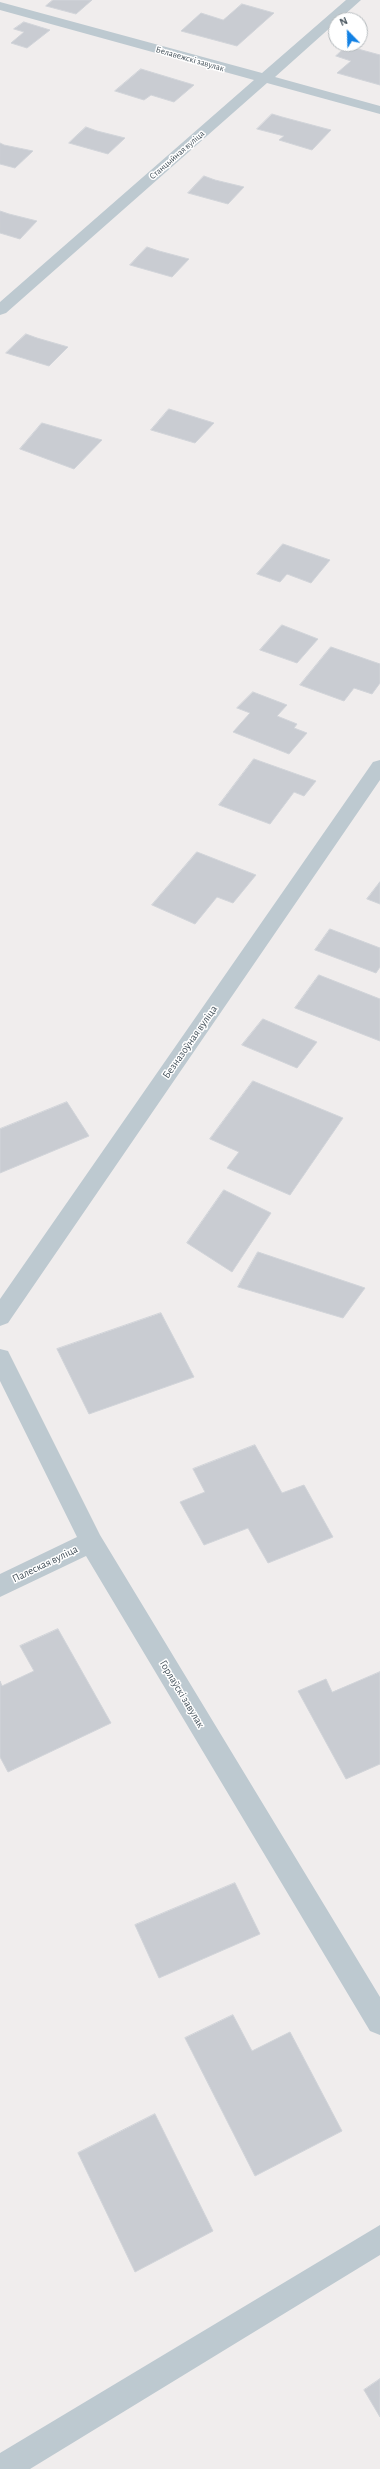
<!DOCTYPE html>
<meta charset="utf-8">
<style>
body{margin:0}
#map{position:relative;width:380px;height:2469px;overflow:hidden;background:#f0eded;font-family:"Alegreya Sans",sans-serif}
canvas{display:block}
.north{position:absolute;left:328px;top:12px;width:40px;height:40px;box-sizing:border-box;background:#fff;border:1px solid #b5babd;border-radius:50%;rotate:337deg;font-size:11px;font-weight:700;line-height:16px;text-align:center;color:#45525b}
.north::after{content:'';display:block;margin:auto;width:14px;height:18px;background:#1281e4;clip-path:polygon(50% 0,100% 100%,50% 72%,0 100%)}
</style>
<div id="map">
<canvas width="380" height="2469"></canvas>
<div class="north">N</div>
</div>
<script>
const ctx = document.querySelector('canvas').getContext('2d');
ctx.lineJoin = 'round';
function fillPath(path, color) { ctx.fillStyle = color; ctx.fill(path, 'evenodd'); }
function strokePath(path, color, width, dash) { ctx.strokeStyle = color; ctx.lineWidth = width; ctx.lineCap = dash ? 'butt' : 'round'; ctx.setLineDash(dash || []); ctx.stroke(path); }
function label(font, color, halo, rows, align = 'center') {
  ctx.font = font + ' "Alegreya Sans",sans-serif'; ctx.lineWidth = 3; ctx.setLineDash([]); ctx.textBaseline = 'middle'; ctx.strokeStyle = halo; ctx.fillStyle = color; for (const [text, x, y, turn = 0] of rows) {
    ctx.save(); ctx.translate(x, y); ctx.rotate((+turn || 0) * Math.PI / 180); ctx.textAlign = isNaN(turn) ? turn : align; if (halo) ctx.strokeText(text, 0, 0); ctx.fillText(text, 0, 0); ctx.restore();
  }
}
const building = new Path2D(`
 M53,0h39l-16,14 -30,-8z
 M242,4l32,9 -37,33 -56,-15 20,-18 22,7z
 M24,22l26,8 -23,18 -16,-5 13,-11 -10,-3z
 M347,46l33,9v30l-43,-12 14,-12 -15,-5z
 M141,69l53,16 -20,17 -23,-7 -7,5 -29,-9z
 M272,114l10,3 49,13 -19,20 -33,-10 5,-4 -27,-7z
 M86,127l11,4 28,7 -17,16 -39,-11z
 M0,143l4,2 29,6 -18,17 -15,-4z
 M204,176l11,4 29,7 -16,17 -40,-11z
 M0,211l9,3 28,7 -17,18 -20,-6z
 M147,247l12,4 30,8 -17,18 -42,-12z
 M26,334l11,4 31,9 -19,19 -43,-13z
 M169,409l13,4 32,10 -19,20 -44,-13z
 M42,423l60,17 -28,29 -54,-20z
 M283,544l47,16 -19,23 -24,-9 -7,8 -23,-8z
 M282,625l36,14 -21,24 -37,-13z
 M331,647l49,17v19l-8,11 -18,-6 -10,13 -44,-16z
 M253,692l34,13 -10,11 20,8 -3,4 13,5 -18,21 -56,-22 17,-19 -13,-5z
 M254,759l62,22 -12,15 -10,-4 -24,32 -51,-19z
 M197,852l59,23 -23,28 -16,-6 -22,27 -43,-19z
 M380,882v22l-13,-5z
 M330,929l50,19v19l-4,6 -61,-23z
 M319,975l61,24v42l-85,-33z
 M263,1019l54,23 -20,26 -55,-23z
 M253,1081l90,37 -53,77 -63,-27 12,-16 -29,-13z
 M67,1102l22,34 -89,37v-44z
 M224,1190l47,23 -39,59 -45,-29z
 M258,1252l107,36 -22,30 -105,-31z
 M161,1313l33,64 -105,37 -32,-65z
 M255,1445l27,48 22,-8 29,52 -65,26 -20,-35 -44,17 -24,-43 25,-10 -12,-23z
 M58,1629l53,94 -103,49 -8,-15v-76l2,5 32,-15 -14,-25z
 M380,1672v92l-34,15 -48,-88 28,-12 6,13z
 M235,1883l25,51 -101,44 -24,-53z
 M233,2015l19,36 38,-19 52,99 -87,45 -70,-138z
 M155,2114l58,117 -78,41 -57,-119z
 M380,2379v38l-16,-27z`);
fillPath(building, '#c9ccd2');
strokePath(building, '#d1d4d9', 1);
fillPath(new Path2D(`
 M346,0h15l-86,77 105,29v8l-113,-31 -261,230 -6,2v-13l254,-222 -254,-70v-8l262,71z
 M380,760v20l-372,543 -8,3v-27l373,-537z
 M0,1349l8,2 92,184 280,462v38l-10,-4 -284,-475 -86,41v-23l77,-37 -77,-156z
 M380,2225v30l-350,214h-30v-16z`), '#bdc9d0');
label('9px', '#45525b', '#fff', [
 ["Белавежскі завулак",190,59,16],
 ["Станцыйная вуліца",177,155,-41]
]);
label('11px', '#45525b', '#fff', [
 ["Безназоўная вуліца",190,1042,-55],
 ["Палеская вуліца",45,1564,-26],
 ["Горлаўскі завулак",182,1694,59]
]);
</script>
